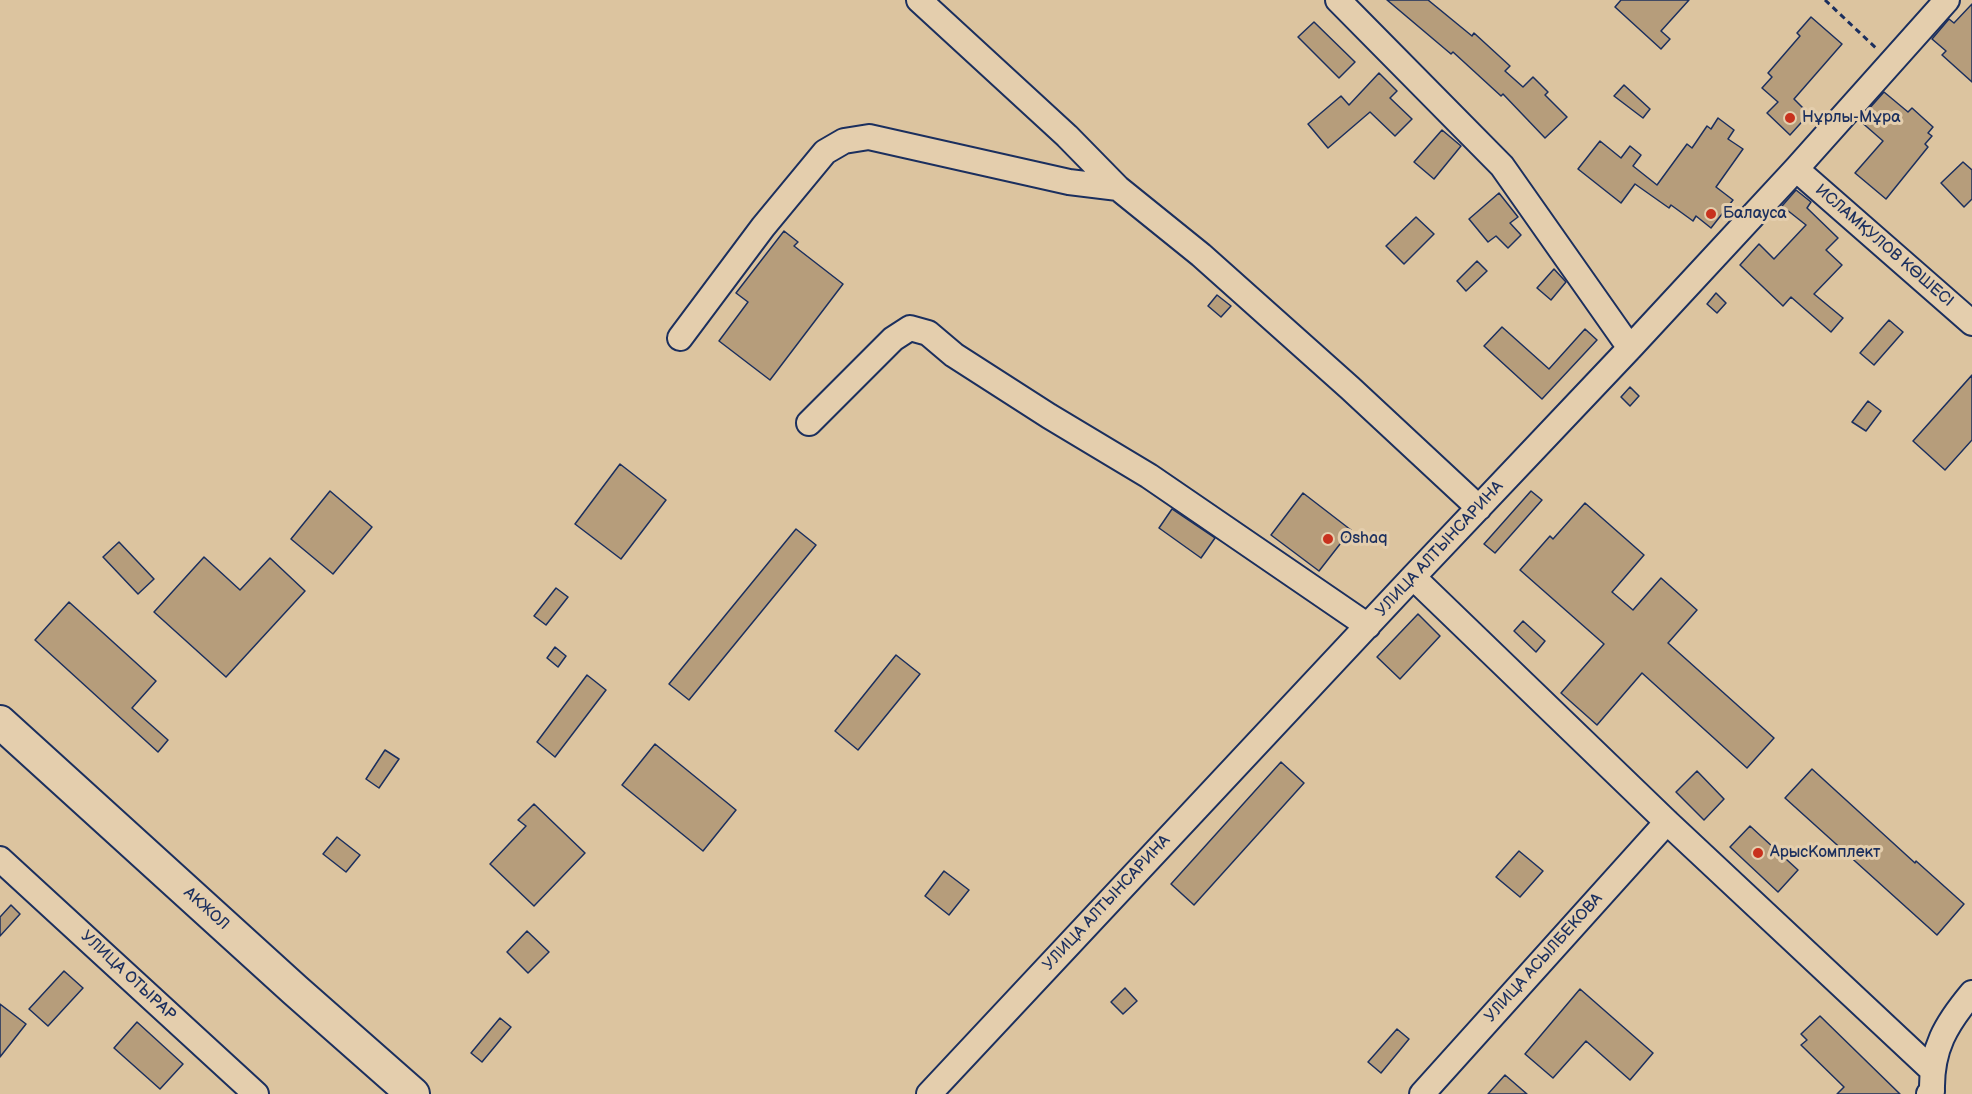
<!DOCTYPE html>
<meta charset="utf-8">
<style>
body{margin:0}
canvas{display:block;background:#dcc49f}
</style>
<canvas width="1972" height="1094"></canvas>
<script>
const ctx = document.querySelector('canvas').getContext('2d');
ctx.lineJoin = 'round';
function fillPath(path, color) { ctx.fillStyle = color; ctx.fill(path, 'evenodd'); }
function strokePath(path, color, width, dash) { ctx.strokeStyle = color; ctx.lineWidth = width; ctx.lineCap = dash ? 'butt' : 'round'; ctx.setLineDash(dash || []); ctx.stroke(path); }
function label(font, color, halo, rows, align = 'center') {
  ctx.font = font + ' "Balsamiq Sans",sans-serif'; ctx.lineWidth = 6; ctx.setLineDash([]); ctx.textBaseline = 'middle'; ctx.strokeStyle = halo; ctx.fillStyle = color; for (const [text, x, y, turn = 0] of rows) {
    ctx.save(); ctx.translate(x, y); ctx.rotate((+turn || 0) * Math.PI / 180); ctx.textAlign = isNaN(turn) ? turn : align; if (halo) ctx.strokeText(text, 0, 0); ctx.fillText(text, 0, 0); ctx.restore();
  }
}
const building = new Path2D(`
 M1387,0h41l44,36 2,-3 36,33 -5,5 18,16 10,-10 15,15 -3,3 22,22 -22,21 -42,-44 -2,2 -48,-44 -2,2z
 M1621,0h68l-28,31 9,8 -9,10 -46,-42z
 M1972,4v78l-30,-27 4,-4 -14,-12 17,-20 5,4z
 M1811,17l31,27 -48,55 15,15 -19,21 -23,-22 11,-11 -16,-14 10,-11 -4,-4 32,-37 -3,-3z
 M1314,22l41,40 -16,16 -41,-41z
 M1379,73l18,18 -7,7 22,21 -17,17 -25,-24 -42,36 -20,-24 33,-28 8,9z
 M1624,85l26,24 -7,9 -29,-22z
 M1884,92l24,20 4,-4 21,19 -5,6 4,3 -7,8 3,3 -42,52 -31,-26 28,-32 -24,-21z
 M1718,118l16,12 -6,9 15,10 -27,38 17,13 -22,28 -15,-12 -3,5 -22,-16 -2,3 -34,-24 -14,19 -43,-34 22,-28 21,17 9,-12 11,9 -8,11 24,19 30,-41 5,4 15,-22 4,3z
 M1442,130l19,16 -27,33 -20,-17z
 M1963,162l9,8v29l-8,8 -23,-24z
 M1796,190l15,12 -4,6 31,30 -12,12 16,15 -28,29 29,24 -12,14 -40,-35 -8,9 -43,-41 19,-21 15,15 32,-34 -24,-19z
 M1499,193l19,24 -8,6 11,12 -13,13 -12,-12 -8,6 -19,-23z
 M1416,217l18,17 -30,30 -18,-18z
 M784,231l14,11 -4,4 49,38 -73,96 -51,-39 29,-39 -12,-9z
 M1477,261l10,10 -21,20 -9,-10z
 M1554,269l12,13 -15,18 -14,-12z
 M1716,293l10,10 -9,10 -10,-9z
 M1217,295l14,11 -10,11 -13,-11z
 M1889,320l14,12 -29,33 -14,-12z
 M1502,327l47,42 36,-40 12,11 -55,59 -58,-53z
 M1972,375v65l-27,30 -32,-29z
 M1630,387l9,9 -9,10 -9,-9z
 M1868,401l13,10 -15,20 -14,-9z
 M620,464l46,36 -45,59 -46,-35z
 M330,491l42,36 -39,47 -42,-35z
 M1531,491l11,9 -47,53 -11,-9z
 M1303,493l48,37 -32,41 -48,-36z
 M1585,503l59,52 -32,37 21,18 28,-32 36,32 -29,33 106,95 -27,30 -105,-95 -45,52 -36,-32 43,-49 -84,-74 30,-34 3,3z
 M1172,509l43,29 -14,20 -42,-30z
 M796,529l20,16 -127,155 -20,-16z
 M119,542l35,37 -16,15 -35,-37z
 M204,557l36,33 30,-32 35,33 -79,86 -72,-65z
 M556,588l12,9 -22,28 -12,-9z
 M69,602l87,79 -24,27 36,32 -10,12 -123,-112z
 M1418,614l22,22 -40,43 -23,-22z
 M1523,621l22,20 -9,11 -22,-21z
 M555,647l11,9 -8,11 -11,-9z
 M896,655l24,19 -62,76 -23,-19z
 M587,675l19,15 -51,67 -18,-15z
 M655,744l81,66 -33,41 -81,-66z
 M385,750l14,9 -20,29 -13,-9z
 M1281,762l23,21 -110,122 -23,-21z
 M1812,769l103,94 1,-2 48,43 -27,31 -152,-137z
 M1697,771l27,28 -20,21 -28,-28z
 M534,804l51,49 -51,53 -44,-42 36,-38 -8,-6z
 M1750,826l48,44 -20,22 -48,-45z
 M337,837l23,18 -14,17 -23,-18z
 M1519,851l24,20 -23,26 -24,-20z
 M944,871l25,19 -20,25 -24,-19z
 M11,905l9,9 -20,22v-19z
 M527,931l22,21 -21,21 -21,-21z
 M64,971l19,17 -35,38 -19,-17z
 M1125,988l12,13 -14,13 -12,-12z
 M1580,989l73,64 -23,27 -44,-39 -33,37 -28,-24z
 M0,1004l26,20 -26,33z
 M1820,1016l80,78h-63l7,-7 -43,-42 6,-5 -6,-6z
 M500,1018l11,9 -29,35 -11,-9z
 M137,1022l46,42 -23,25 -46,-41z
 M1397,1029l12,10 -28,34 -13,-11z
 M1505,1075l22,19h-39z`);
fillPath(building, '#b69d7b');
strokePath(building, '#1b2f5e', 1.5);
const minor = new Path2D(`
 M919,0l148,136 51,52 83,67 149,133 129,120
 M1338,0l164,166 128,182
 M1796,169l176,154
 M680,338l83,-111 62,-75 19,-11 25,-4 200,45 49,6
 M809,423l84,-84 17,-11 18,5 26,22 95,61 100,60 219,150
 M1413,577l254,245 265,248
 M0,859l256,235
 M929,1094l484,-517 217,-229 166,-179 151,-169
 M1422,1094l245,-272
 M1929,1094l3,-3c-1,-42 14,-67 40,-98`);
const major = new Path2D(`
 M0,722l295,268 118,104`);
strokePath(minor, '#1b2f5e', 28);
strokePath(major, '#1b2f5e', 36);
strokePath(new Path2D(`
 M1825,0l52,49`), '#1b2f5e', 3, [6, 4.5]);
strokePath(minor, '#e4cead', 24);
strokePath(major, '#e4cead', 32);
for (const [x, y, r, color] of [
 [1790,118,6,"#c8321e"],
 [1711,214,6,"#c8321e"],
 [1328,539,6,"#c8321e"],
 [1758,853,6,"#c8321e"]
]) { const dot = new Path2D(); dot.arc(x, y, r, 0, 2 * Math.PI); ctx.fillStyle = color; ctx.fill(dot); strokePath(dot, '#e4cead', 2); }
label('16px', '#1b2f5e', '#e4cead', [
 ["Нұрлы-Мұра",1802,118],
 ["Балауса",1723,214],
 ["Oshaq",1340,539],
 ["АрысКомплект",1770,853]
], 'left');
label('16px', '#1b2f5e', '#e4cead', [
 ["ИСЛАМҚУЛОВ КӨШЕСІ",1884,246,41],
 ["УЛИЦА АЛТЫНСАРИНА",1440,549,-47],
 ["УЛИЦА АЛТЫНСАРИНА",1107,903,-47],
 ["АКЖОЛ",206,909,42],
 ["УЛИЦА АСЫЛБЕКОВА",1544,958,-48],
 ["УЛИЦА ОТЫРАР",128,976,43]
]);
</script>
